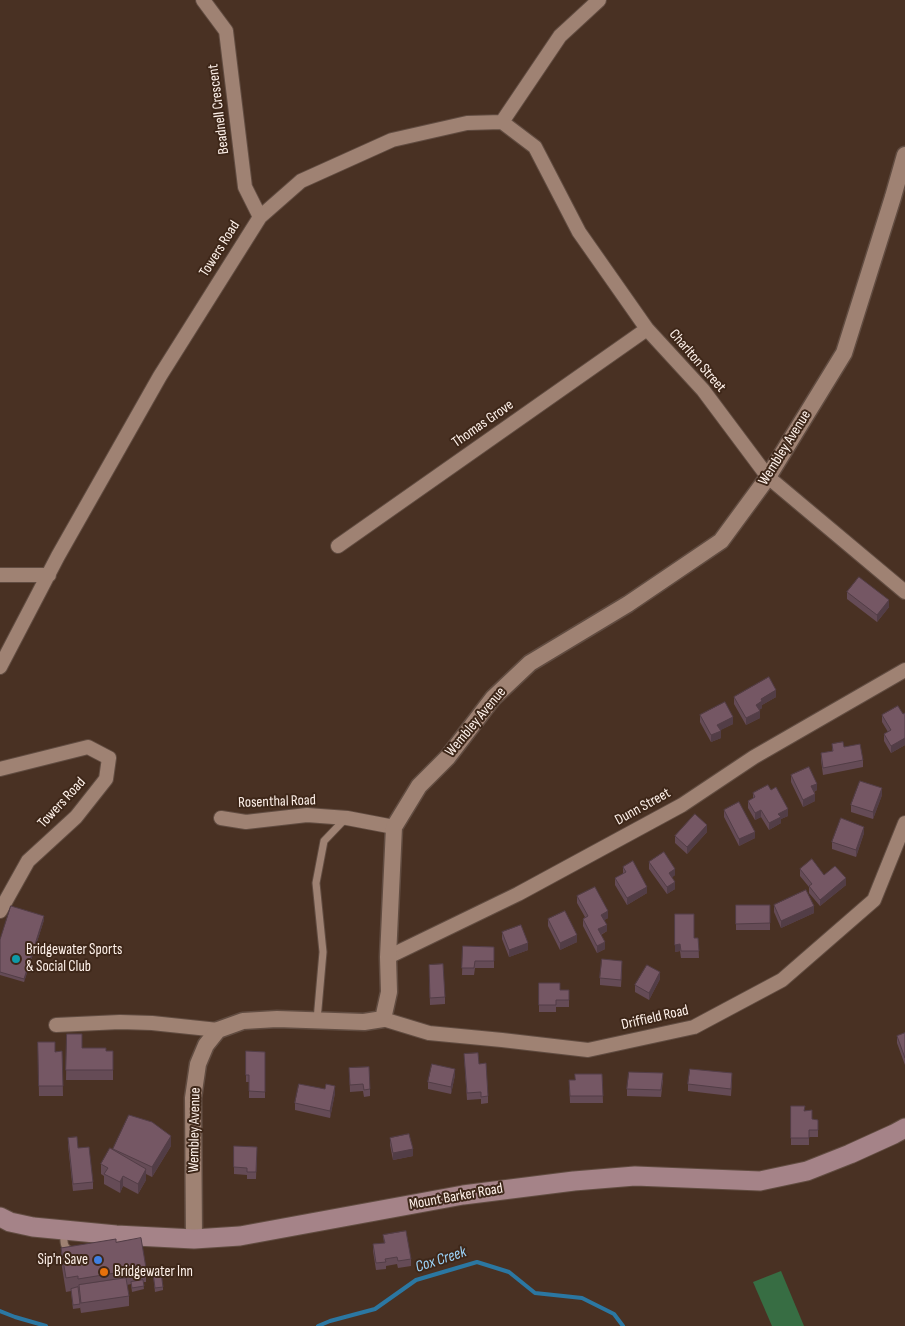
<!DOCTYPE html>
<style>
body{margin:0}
canvas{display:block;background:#493123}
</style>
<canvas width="905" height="1326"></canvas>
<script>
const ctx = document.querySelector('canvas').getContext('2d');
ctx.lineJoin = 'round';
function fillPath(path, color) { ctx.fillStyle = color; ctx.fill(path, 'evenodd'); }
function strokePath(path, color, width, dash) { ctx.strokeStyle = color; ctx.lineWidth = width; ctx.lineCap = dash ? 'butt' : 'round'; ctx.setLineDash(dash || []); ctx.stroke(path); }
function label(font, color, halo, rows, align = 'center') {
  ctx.font = font + ' "Sofia Sans Condensed",sans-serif'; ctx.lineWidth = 4; ctx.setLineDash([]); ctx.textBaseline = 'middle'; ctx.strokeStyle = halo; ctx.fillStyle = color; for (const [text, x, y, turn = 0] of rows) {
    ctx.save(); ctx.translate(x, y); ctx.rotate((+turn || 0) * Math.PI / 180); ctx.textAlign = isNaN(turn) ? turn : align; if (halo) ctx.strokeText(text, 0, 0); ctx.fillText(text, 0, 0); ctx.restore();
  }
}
fillPath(new Path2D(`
 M781,1271l23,55h-32l-19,-44z`), '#376d43');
strokePath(new Path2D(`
 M0,1311l15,6 31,9
 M318,1326l12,-5 45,-12 41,-29 61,-18 32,10 26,21 47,5 32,16 9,12`), '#2b77a2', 4);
const service = new Path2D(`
 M317,1020l6,-68 -7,-69 8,-42 22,-23
 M64,1231c0,9 -2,17 8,20`);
const minor = new Path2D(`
 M203,0l23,31 19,156 15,30
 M502,122l33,25 44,85 68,97 56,61 65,87 137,115
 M338,546l309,-217
 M0,575h49
 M0,667l58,-111 102,-180 100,-159 41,-36 91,-41 75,-17 35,-1 58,-86 39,-36
 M0,769l88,-22 21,11 -3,21 -30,38 -48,44 -28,50
 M221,818l25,4 61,-7 40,3 47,9
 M388,957l130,-63 164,-89 72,-48 151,-87
 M383,1019l46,14 73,7 86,10 106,-23 88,-47 92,-80 31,-77
 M56,1025l64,-3 32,1 66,7`);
const tertiary = new Path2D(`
 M194,1239l-1,-141 5,-34 8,-19 12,-15 25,-9 34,-2 87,3 19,-3 6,-27 -1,-35 6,-130 25,-41 29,-29 45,-59 37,-35 98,-59 93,-63 47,-64 76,-124 49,-156 12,-42`);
const secondary = new Path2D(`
 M0,1217l10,5 23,5 83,8 78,4 46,-3 223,-41 111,-14 61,-5 125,5 47,-10 43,-17 44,-20 11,-6`);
strokePath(service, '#614c41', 9);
strokePath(minor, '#614c41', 16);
strokePath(tertiary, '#614c41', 19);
strokePath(secondary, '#614c41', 21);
strokePath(service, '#9f8273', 7);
strokePath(minor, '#9f8273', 14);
strokePath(tertiary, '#9f8273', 16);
strokePath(secondary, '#a58388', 19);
fillPath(new Path2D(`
 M847,592l42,15 -12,15 -30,-23z
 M734,697h42l-14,8v3l-3,2 1,8 -14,7 -12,-21z
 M905,713v32l-14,8 -7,-12v-7l4,-2 -6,-10v-7l21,-1z
 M700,715l33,9 -13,6 1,8 -10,4 -11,-20z
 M832,744l12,3 19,13v7l-40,8 -2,-15v-7l11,-2z
 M791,775l26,15 -3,2 1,9 -12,6 -12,-25z
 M753,793l35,23 -7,3v4l-12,7 -8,-13 -6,3 -7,-12v-7l5,-2z
 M882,795l-9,24 -22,-7v-7z
 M724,810l31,28 -16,8 -15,-29z
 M707,832l-20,22 -12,-11v-7z
 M864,833l-8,24 -24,-8v-7z
 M649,862l26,13 -3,2 3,12 -8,5 -18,-25z
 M623,867l24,26 -20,12 -12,-20v-7l8,-4z
 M800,869l24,6 22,10 -26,21 -11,-13v-6l-9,-11z
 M577,896l31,22 -4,2 3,11 -6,4 4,14 -8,4 -14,-27v-7l2,-2 -8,-14z
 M736,905l34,18v7h-34z
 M774,905l40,8 -33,15 -7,-16z
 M675,914l19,24h4l1,20h-18l-1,-7 -5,1z
 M548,919l29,23 -17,8 -12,-24z
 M44,920l-20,62 -24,-7v-35z
 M502,932l26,18 -19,7 -7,-18z
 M463,946l31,1v21h-19l-1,7h-12z
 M622,968l-1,19 -21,-2v-7z
 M429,972l16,25v7l-15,1z
 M660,979l-11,21 -14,-8v-7z
 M539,983l21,7h9v17h-13v5h-17z
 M905,1033v32l-8,-22v-7z
 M67,1034l15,14 24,3h7v29h-47z
 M38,1042l17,10 7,-1 1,45h-24z
 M246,1051l19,1v46h-16v-16h-3z
 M464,1054l15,10 9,32v7l-7,1v-5l-14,1z
 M349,1068l21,21v7l-6,1 -1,-6 -13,1z
 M602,1074l1,29h-33l-1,-23h6z
 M455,1075l-4,19 -23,-5v-7z
 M663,1080l-2,17 -34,-1v-7z
 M732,1080l-1,16 -43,-5v-7z
 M335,1093l-5,25 -35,-8v-7z
 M791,1106l13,5 8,8 6,1v17h-9v8h-18z
 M68,1138l10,10 15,34v7l-20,2 -5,-46z
 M390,1138l23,18 -20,4 -3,-15z
 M171,1146l-19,31 -6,-3v6l-8,14 -15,-8 -3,7 -16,-9v-8l-3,-2v-10l12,-14v-1z
 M234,1146l23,1 -1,32h-9v-4l-13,-1z
 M383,1235l28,24v7l-13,2 -1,-4 -11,2v3l-10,1 -3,-19v-7l11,-1z
 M116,1242l30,26v14h-3l1,7 -12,3 -1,-8 -4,1 2,11v10l-48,7 -1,-6v1l-7,1 -2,-18 -5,1 -5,-31v-13z
 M153,1273l10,14v3l-8,2z`), '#654b56');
fillPath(new Path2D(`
 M889,600v7l-12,15v-7z
 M776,690v7l-14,8v3l-6,4v-7l5,-6z
 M760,711v7l-14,7v-7z
 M733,717v7l-16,8v-7z
 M721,731v7l-10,4v-7z
 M905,738v7l-14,8v-7z
 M817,784v6l-6,3v-7z
 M882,788v7l-9,24v-7z
 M815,794v7l-12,6v-7z
 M788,809v7l-7,3v4l-12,7v-7l9,-9z
 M761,810v7l-6,3v-7z
 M707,825v7l-20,22v-7z
 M864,827v6l-8,24v-7z
 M755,832v6l-16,8v-7z
 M675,869v6l-6,5v-7z
 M846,878v7l-26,21v-6z
 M675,882v7l-8,5v-7z
 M647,887v6l-20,12v-7z
 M814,906v7l-33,15v-7z
 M608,911v7l-7,4v-7z
 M44,916v4l-20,62v-3z
 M607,925v6l-9,5v-7z
 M577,935v7l-17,8v-7z
 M605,942v7l-8,4v-7z
 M528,943v7l-19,7v-7z
 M680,944v7l-5,1v-7z
 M660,972v7l-11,21v-7z
 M455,1069v6l-4,19v-7z
 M335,1086v7l-5,25v-7z
 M171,1136v10l-19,31v-10z
 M413,1149v7l-20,4v-7z
 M146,1169v11l-8,14v-10z
 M123,1176v10l-3,7v-11z`), '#523d46');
const building = new Path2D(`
 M859,577l30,23 -12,15 -30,-23z
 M769,677l7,13 -15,9 1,2 -6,4 4,6 -14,7 -12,-21z
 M725,702l8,15 -16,8 4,6 -10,4 -11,-20z
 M898,706l5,8 2,-1v25l-14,8 -7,-12 7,-4 -9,-15z
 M843,742l1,5 16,-3 3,16 -40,8 -2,-15 12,-2 -1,-7z
 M809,767l8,17 -6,2 4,8 -12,6 -12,-25z
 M860,781l22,7 -9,24 -22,-7z
 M768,785l3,5 5,-3 12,22 -10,5 3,3 -12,6 -8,-13 -6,3 -7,-12 7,-4 -2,-4z
 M739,802l16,30 -16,7 -15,-29z
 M695,814l12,11 -20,22 -12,-11z
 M841,818l23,9 -8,23 -24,-8z
 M664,852l11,17 -6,4 6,9 -8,5 -18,-25z
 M812,859l12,16 11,-9 11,12 -26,22 -11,-14 3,-2 -12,-15z
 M633,861l14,26 -20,11 -12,-20 11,-6 -3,-5z
 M595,887l13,24 -7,4 6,10 -9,4 7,13 -8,4 -14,-27 5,-3 -11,-20z
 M806,890l8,16 -33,15 -7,-16z
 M736,905h34v18l-34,1z
 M11,906l33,10 -20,63 -24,-7v-32z
 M565,911l12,24 -17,8 -12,-24z
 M675,914h19v24h4l1,13h-18l-1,-7 -5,1z
 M521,925l7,18 -19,7 -7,-18z
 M463,946l31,1v14h-19l-1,7h-12z
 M602,959l20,2 -1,19 -21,-2z
 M443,964l2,33 -15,1 -1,-33z
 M647,965l13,7 -11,21 -14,-8z
 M539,983h21v7h9v10h-13v5h-17z
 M905,1033v25l-8,-22z
 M67,1034h15v14h24v3h7v19h-47z
 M38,1042h17v10l7,-1 1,35h-24z
 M246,1051l19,1v40l-16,-1v-16h-3z
 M478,1053l1,11 7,-1 2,33 -7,1v-5l-14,1 -3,-39z
 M432,1064l23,5 -4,18 -23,-5z
 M369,1067l1,22 -6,1 -1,-6 -13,1 -1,-17z
 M690,1069l42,4 -1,16 -43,-5z
 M629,1072l34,1 -2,17 -34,-1z
 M575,1074h27l1,22h-33l-1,-16h6z
 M299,1084l26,5 1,-5 9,2 -5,25 -35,-8z
 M791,1106h14l-1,5 8,-1v9l6,1v10h-9v8h-18z
 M129,1115l23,7 19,14 -19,31 -39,-18z
 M409,1134l4,15 -20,4 -3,-15z
 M77,1137l1,11 11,-1 4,35 -20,2 -5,-46z
 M234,1146l23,1 -1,25h-9v-4l-13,-1z
 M110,1148l36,21 -8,15 -15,-8 -3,6 -16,-8 4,-6 -7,-4z
 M406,1231l5,28 -13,2 -1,-4 -12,2 1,3 -10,1 -3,-19 12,-1 -2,-8z
 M141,1238l5,30 -68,11v-3l-12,2 -5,-30 55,-9v3z
 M161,1272l2,15 -8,1 -2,-15z
 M126,1278l3,18 -48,7 -2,-18z
 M143,1280l1,6 -12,2 -1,-6z
 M78,1287l2,17 -7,1 -2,-16z`);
fillPath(building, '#755764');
strokePath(building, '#523d46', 1);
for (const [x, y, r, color] of [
 [16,959,5,"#0f9aa8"],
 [98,1260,5,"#3f7fe0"],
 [104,1272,5,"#e8710a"]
]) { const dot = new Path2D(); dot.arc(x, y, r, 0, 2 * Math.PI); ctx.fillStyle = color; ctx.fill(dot); strokePath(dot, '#3e2719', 2); }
label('15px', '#fff2eb', '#3e2719', [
 ["Beadnell Crescent",219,109,-97],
 ["Towers Road",220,249,-58],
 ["Charlton Street",697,361,49],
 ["Thomas Grove",483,424,-35],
 ["Wembley Avenue",785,448,-58],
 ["Wembley Avenue",476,722,-50],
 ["Rosenthal Road",277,802,-2],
 ["Towers Road",62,803,-47],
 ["Dunn Street",643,807,-29],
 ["Driffield Road",655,1018,-13],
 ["Wembley Avenue",195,1130,-89],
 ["Mount Barker Road",456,1197,-10]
]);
label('15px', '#fff2eb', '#3e2719', [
 ["Bridgewater Sports",26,950],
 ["& Social Club",26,967],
 ["Sip'n Save",88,1260,"right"],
 ["Bridgewater Inn",114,1272]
], 'left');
label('italic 16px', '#9dd5fb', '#3e2719', [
 ["Cox Creek",441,1260,-18]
]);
</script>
